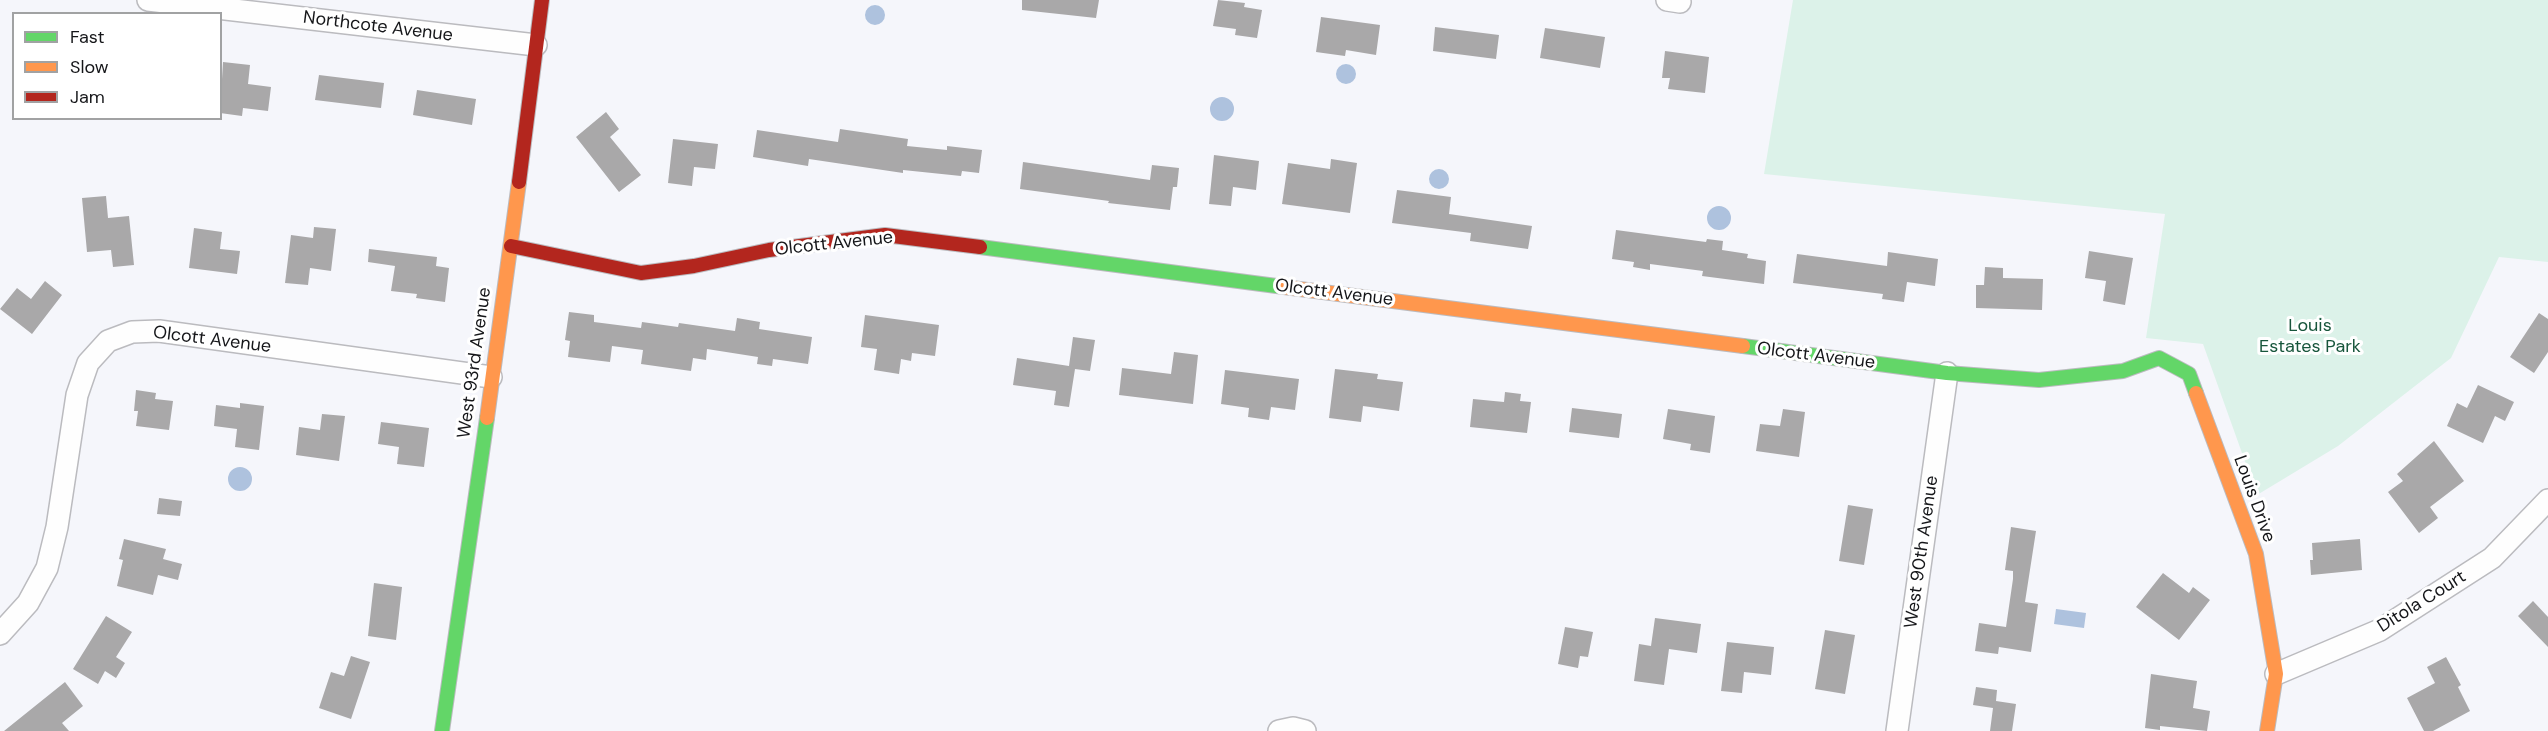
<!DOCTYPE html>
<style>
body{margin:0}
#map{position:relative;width:2548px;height:731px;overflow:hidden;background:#f5f6fb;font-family:"DM Sans",sans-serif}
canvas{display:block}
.legend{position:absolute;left:12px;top:12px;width:210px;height:108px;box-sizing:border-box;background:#fff;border:2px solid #a1a2a3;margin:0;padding:8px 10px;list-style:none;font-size:18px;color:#151619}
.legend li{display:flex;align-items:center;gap:12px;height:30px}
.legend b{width:30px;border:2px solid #a1a2a3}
</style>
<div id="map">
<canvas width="2548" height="731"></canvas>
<ul class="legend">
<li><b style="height:8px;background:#63d668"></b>Fast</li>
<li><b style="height:8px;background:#ff974d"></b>Slow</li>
<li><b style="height:8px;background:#b3261e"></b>Jam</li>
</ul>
</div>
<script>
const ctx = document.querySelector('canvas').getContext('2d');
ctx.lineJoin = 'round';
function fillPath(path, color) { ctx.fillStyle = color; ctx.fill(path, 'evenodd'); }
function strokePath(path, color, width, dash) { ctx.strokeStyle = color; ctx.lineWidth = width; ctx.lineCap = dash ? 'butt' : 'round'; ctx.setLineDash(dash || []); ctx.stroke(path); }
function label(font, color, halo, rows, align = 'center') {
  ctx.font = font + ' "DM Sans",sans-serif'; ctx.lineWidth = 6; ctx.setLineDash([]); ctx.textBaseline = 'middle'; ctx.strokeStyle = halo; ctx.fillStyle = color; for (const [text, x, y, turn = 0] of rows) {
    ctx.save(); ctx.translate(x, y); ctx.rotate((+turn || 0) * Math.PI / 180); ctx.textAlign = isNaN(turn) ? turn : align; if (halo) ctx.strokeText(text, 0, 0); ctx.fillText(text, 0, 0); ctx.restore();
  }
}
fillPath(new Path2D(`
 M1793,0h755v262l-49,-5 -48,101 -113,88 -81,49 -54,-151 -57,-6 19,-124 -401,-40z`), '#dcf2e9');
fillPath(new Path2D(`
 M865 15a10 10 0 1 1 20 0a10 10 0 1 1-20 0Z
 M1336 74a10 10 0 1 1 20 0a10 10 0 1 1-20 0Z
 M1210 109a12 12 0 1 1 24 0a12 12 0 1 1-24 0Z
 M1429 179a10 10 0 1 1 20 0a10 10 0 1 1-20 0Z
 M1707 218a12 12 0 1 1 24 0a12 12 0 1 1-24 0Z
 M228 479a12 12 0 1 1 24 0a12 12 0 1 1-24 0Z
 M2056,609l30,4 -2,15 -30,-4z`), '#aec2de');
fillPath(new Path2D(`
 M1022,0h77l-3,18 -74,-8z
 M1218,0l27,3 -1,4 18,3 -5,28 -22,-3 1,-6 -23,-3z
 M1321,17l59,8 -4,30 -30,-5 -1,6 -29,-4z
 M1435,27l64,8 -3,24 -63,-8z
 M1545,28l60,9 -5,31 -60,-10z
 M1665,51l44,6 -4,36 -37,-4 2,-11h-8z
 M223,62l27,3 -2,19 23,3 -3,24 -25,-3 -1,8 -22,-3z
 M319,75l65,8 -3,25 -66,-8z
 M417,90l59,9 -4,26 -59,-10z
 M606,112l13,17 -9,8 31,38 -22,17 -43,-55z
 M840,129l68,10 -1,7 40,4v-4l35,4 -3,23 -17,-2 -1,5 -58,-6v3l-94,-14 -1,7 -55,-9 4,-27 81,12z
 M673,139l45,5 -3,25 -21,-2 -2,19 -24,-3z
 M1214,155l45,6 -3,29 -23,-3 -2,19 -22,-2z
 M1331,159l26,4 -7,50 -68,-9 6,-41 42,6z
 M1023,162l127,18 2,-15 27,3 -2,19h-4l-3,23 -62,-7 1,-2 -89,-12z
 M1397,190l54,7 -2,17 83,12 -4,23 -58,-8 1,-8 -79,-10z
 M106,196l2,22 21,-2 5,49 -21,2 -2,-17 -24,2 -5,-54z
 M314,227l22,2 -5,42 -21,-3 -2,17 -23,-2 6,-48 22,3z
 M194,228l28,4 -2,17 20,2 -3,23 -48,-6z
 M1616,230l90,12 1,-3 16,2 -1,9 26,4 -1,4 19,3 -2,23 -62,-8 1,-5 -53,-7v6l-17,-3 1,-5 -22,-3z
 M369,249l68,8 -1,9 13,2 -4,34 -29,-4 1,-4 -26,-3 4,-25 -27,-4z
 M2089,251l44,7 -8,47 -22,-4 3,-20 -21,-3z
 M1888,252l50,7 -3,27 -28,-4 -3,20 -22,-3 1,-5 -90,-11 4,-29 90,12z
 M1985,267l18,1v10l40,1 -1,31 -66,-2v-23h8z
 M45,281l17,14 -30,39 -32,-25 17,-21 14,11z
 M569,312l25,3v7l47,6 1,-6 36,5 1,-4 56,8 2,-13 23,4 -1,7 53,8 -4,27 -35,-5 -1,7 -15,-2 1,-7 -51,-8 -1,11 -13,-2 -2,13 -50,-7 2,-14 -31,-4 -2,16 -42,-5 2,-16 -5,-1z
 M2539,313l9,6v33l-14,21 -24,-16z
 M865,315l74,10 -4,31 -23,-3 -1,8 -10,-2 -2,15 -25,-4 3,-21 -16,-2z
 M1073,337l22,3 -5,31 -15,-2 -6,38 -15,-2 2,-14 -43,-6 4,-27 52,8z
 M1174,352l24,3 -5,49 -74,-9 3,-27 49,6z
 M1335,369l43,5 -1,5 26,3 -4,29 -36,-5 -2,16 -32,-4z
 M1225,370l74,9 -4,31 -24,-3 -2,13 -21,-3 1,-9 -28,-4z
 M2478,385l36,17 -9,19 -10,-5 -12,27 -36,-17 10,-23 10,5z
 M136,390l20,3 -1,6 18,2 -4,29 -33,-4 2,-15h-4z
 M1505,392l16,2 -1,7 11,1 -4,31 -57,-6 3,-28 31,3z
 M240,403l24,3 -5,44 -24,-3 2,-18 -23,-3 2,-21 24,3z
 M1572,408l50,6 -3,24 -50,-6z
 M1668,409l47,7 -5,37 -20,-3 1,-6 -28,-5z
 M1783,409l22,3 -6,45 -43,-6 4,-27 20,2z
 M322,414l23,2 -6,45 -43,-6 3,-28 21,3z
 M381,422l48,6 -5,39 -27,-3 2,-17 -21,-3z
 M2434,441l30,40 -34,26 8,11 -19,15 -31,-41 15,-11 -6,-7z
 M159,498l23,3 -2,15 -23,-2z
 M1848,505l25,4 -9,56 -25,-4z
 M2011,527l25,4 -11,71 13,2 -7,48 -32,-5 -1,7 -23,-3 4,-28 27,4 7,-48v-8l-8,-1z
 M124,539l42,10 -3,10 19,5 -4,16 -20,-5 -5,20 -36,-9 6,-26 -4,-1z
 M2360,539l2,31 -51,5 -1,-15h3l-1,-17z
 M2163,573l26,20 4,-6 17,13 -31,40 -43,-33z
 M374,583l28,4 -6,53 -28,-4z
 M2533,601l15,16v30l-30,-31z
 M106,616l26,16 -16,25 9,6 -9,15 -11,-7 -7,13 -25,-15z
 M1655,618l46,6 -4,29 -28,-4 -5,36 -30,-4 5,-37 12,2z
 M1565,627l28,5 -5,25 -8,-1 -2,12 -20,-4z
 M1825,630l30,5 -10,59 -30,-5z
 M1727,642l47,5 -3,28 -27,-3 -2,21 -21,-2z
 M351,656l19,6 -19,57 -32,-11 12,-36 13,4z
 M2446,657l15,28 -3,2 12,24 -37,20h-9l-17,-33 28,-15 -8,-16z
 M2151,674l46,7 -4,27 17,3 -3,20 -47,-5v4l-15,-2z
 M65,682l18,24 -21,17 7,8h-65z
 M1976,687l21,3 -1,11 20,3 -4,27h-22l3,-23 -20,-3z`), '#a9a8a9');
const street = new Path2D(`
 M148,0l388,45
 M1667,0l13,2
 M0,634l28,-31 19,-35 10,-41 20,-132 11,-32 20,-22 24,-9 27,-1 332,46
 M2276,674l104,-44 112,-72 56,-58
 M1279,731l14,-3 12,3
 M1897,731l50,-358`);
const fast = new Path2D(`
 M980,247l304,40
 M1743,346l204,27 92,7 84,-9 36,-13 30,16 7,19
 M442,731l45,-313`);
const slow = new Path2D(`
 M1284,287l459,59
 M2196,393l60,161 20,120 -9,57
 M487,418l32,-236`);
const jam = new Path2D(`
 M519,182l23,-182
 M511,246l130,27 53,-7 75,-16 116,-15 95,12`);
strokePath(street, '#bbbbbf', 24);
strokePath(fast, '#bbbbbf', 16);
strokePath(slow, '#bbbbbf', 16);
strokePath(jam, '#bbbbbf', 16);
strokePath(street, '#fefefe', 21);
strokePath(fast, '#63d668', 14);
strokePath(slow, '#ff974d', 14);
strokePath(jam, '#b3261e', 14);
label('18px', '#151619', '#fff', [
 ["Northcote Avenue",378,27,7],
 ["Olcott Avenue",834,244,-6],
 ["Olcott Avenue",1334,293,7],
 ["Olcott Avenue",212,340,7],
 ["Olcott Avenue",1816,356,7],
 ["West 93rd Avenue",475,363,-82],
 ["Louis Drive",2254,499,70],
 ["West 90th Avenue",1922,552,-82],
 ["Ditola Court",2422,602,-32]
]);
label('18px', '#18563c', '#fff', [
 ["Louis",2310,326],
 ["Estates Park",2310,347]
]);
</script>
